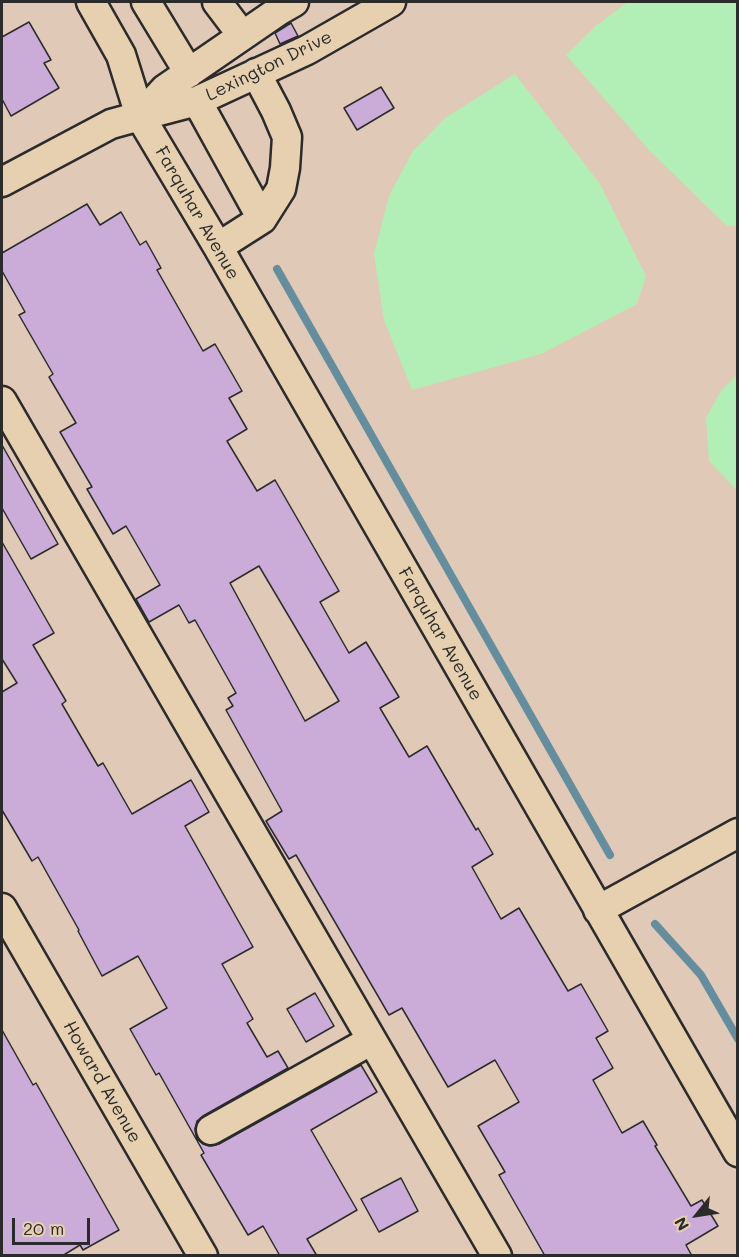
<!DOCTYPE html>
<style>
body{margin:0}
#map{position:relative;width:739px;height:1257px;overflow:hidden;background:#e1c9b8;font-family:Mali,sans-serif}
canvas{display:block}
.frame{position:absolute;inset:0;border:3px solid #2b2b2b;pointer-events:none}
.north{position:absolute;left:667px;top:1185px;width:60px;height:60px;-webkit-text-stroke:4px #e7d0b0;paint-order:stroke;rotate:240deg;font-size:16px;font-weight:700;line-height:24px;text-align:center;color:#2b2b2b}
.north::after{content:'';display:block;margin:auto;width:21px;height:27px;background:#2b2b2b;clip-path:polygon(50% 0,100% 100%,50% 72%,0 100%)}
.scale{position:absolute;left:12px;top:1218px;width:78px;height:27px;box-sizing:border-box;border:3px solid #2b2b2b;border-top:0;padding-left:8px;font-size:18px;line-height:21px;white-space:nowrap;color:#2b2b2b;-webkit-text-stroke:4px #e7d0b0;paint-order:stroke}
</style>
<div id="map">
<canvas width="739" height="1257"></canvas>
<div class="frame"></div>
<div class="north">N</div>
<div class="scale">20 m</div>
</div>
<script>
const ctx = document.querySelector('canvas').getContext('2d');
ctx.lineJoin = 'round';
function fillPath(path, color) { ctx.fillStyle = color; ctx.fill(path, 'evenodd'); }
function strokePath(path, color, width, dash) { ctx.strokeStyle = color; ctx.lineWidth = width; ctx.lineCap = dash ? 'butt' : 'round'; ctx.setLineDash(dash || []); ctx.stroke(path); }
function label(font, color, halo, rows, align = 'center') {
  ctx.font = font + ' Mali,sans-serif'; ctx.lineWidth = 5; ctx.setLineDash([]); ctx.textBaseline = 'middle'; ctx.strokeStyle = halo; ctx.fillStyle = color; for (const [text, x, y, turn = 0] of rows) {
    ctx.save(); ctx.translate(x, y); ctx.rotate((+turn || 0) * Math.PI / 180); ctx.textAlign = isNaN(turn) ? turn : align; if (halo) ctx.strokeText(text, 0, 0); ctx.fillText(text, 0, 0); ctx.restore();
  }
}
fillPath(new Path2D(`
 M628,2h109v224h-10l-76,-74 -85,-97 31,-30z
 M515,74l85,110 46,92 -9,28 -96,50 -129,36 -28,-70 -10,-66 15,-58 24,-45 32,-33z
 M737,375v115l-28,-29 -3,-43 15,-27z`), '#b1efb6');
strokePath(new Path2D(`
 M277,269l333,586
 M655,924l46,51 37,64`), '#648e9e', 8);
const building = new Path2D(`
 M29,22l22,38 -7,3 15,25 -48,28 -9,-17v-62z
 M291,23l7,13 -18,8 -5,-11z
 M381,87l13,21 -37,22 -13,-22z
 M87,204l13,21 21,-13 19,33 6,-4 15,27 -4,2 46,81 12,-7 27,47 -13,7 18,31 -20,12 30,50 18,-11 64,111 -19,11 29,51 17,-11 33,55 -19,11 29,49 18,-11 49,84 2,-2 15,26 -21,13 29,52 18,-11 49,83 13,-7 27,47 -12,7 17,30 -20,12 29,53 21,-12 14,24 -2,1 36,60 11,-6 16,26 -32,19 6,11h-147l-46,-81 6,-3 -27,-46 41,-24 -24,-42 -47,27 -46,-79 -13,7 -93,-160 -7,4 -23,-38 16,-10 -56,-101 7,-4 -5,-8 8,-5 -41,-73 -6,3 -10,-18 -30,17 -13,-23 24,-14 -34,-59 -13,8 -26,-45 5,-2 -32,-55 16,-9 -27,-46 4,-3 -34,-59 6,-3 -23,-41v-18zM259,566l80,135 -34,20 -75,-138z
 M2,445l56,99 -27,15 -29,-51z
 M2,542l52,91 -21,12 33,56 -4,3 36,62 5,-3 29,51 59,-34 18,32 -24,14 68,121 -31,17 31,55 -6,4 20,34 11,-6 10,17 -85,48 -6,5 -2,8 2,10 6,5 7,2 9,-2 142,-79 16,27 -66,38 46,80 -50,29 10,17h-37l-17,-30 -15,9 -47,-80 3,-2 -45,-80 -3,2 -26,-46 37,-21 -29,-52 -36,20 -24,-45 1,-1 -41,-73 -6,4 -30,-51v-118l15,-9 -15,-24z
 M315,993l19,33 -28,16 -19,-33z
 M2,1030l31,55 3,-2 83,147 -36,20 -3,-5 -18,11h-60z
 M401,1178l17,33 -39,21 -18,-33z`);
fillPath(building, '#cbacd8');
strokePath(building, '#2b2b2b', 1.5);
const minor = new Path2D(`
 M91,2l30,53 19,61 78,131 520,905
 M146,2l43,71
 M217,2l25,33
 M294,2l-14,8 -115,79 -25,27 57,-15 110,-51 84,-48
 M197,101l65,118
 M2,182l109,-58 29,-8
 M218,247l44,-28 19,-30 4,-21 2,-31 -11,-26 -20,-38
 M2,401l495,855
 M2,908l201,348
 M598,910l140,-77
 M211,1130l161,-90`);
strokePath(minor, '#2b2b2b', 33);
strokePath(minor, '#e7d0b0', 28);
label('18px', '#2b2b2b', '#e7d0b0', [
 ["Lexington Drive",269,66,-26],
 ["Farquhar Avenue",197,213,60],
 ["Farquhar Avenue",440,634,60],
 ["Howard Avenue",102,1082,60]
]);
</script>
